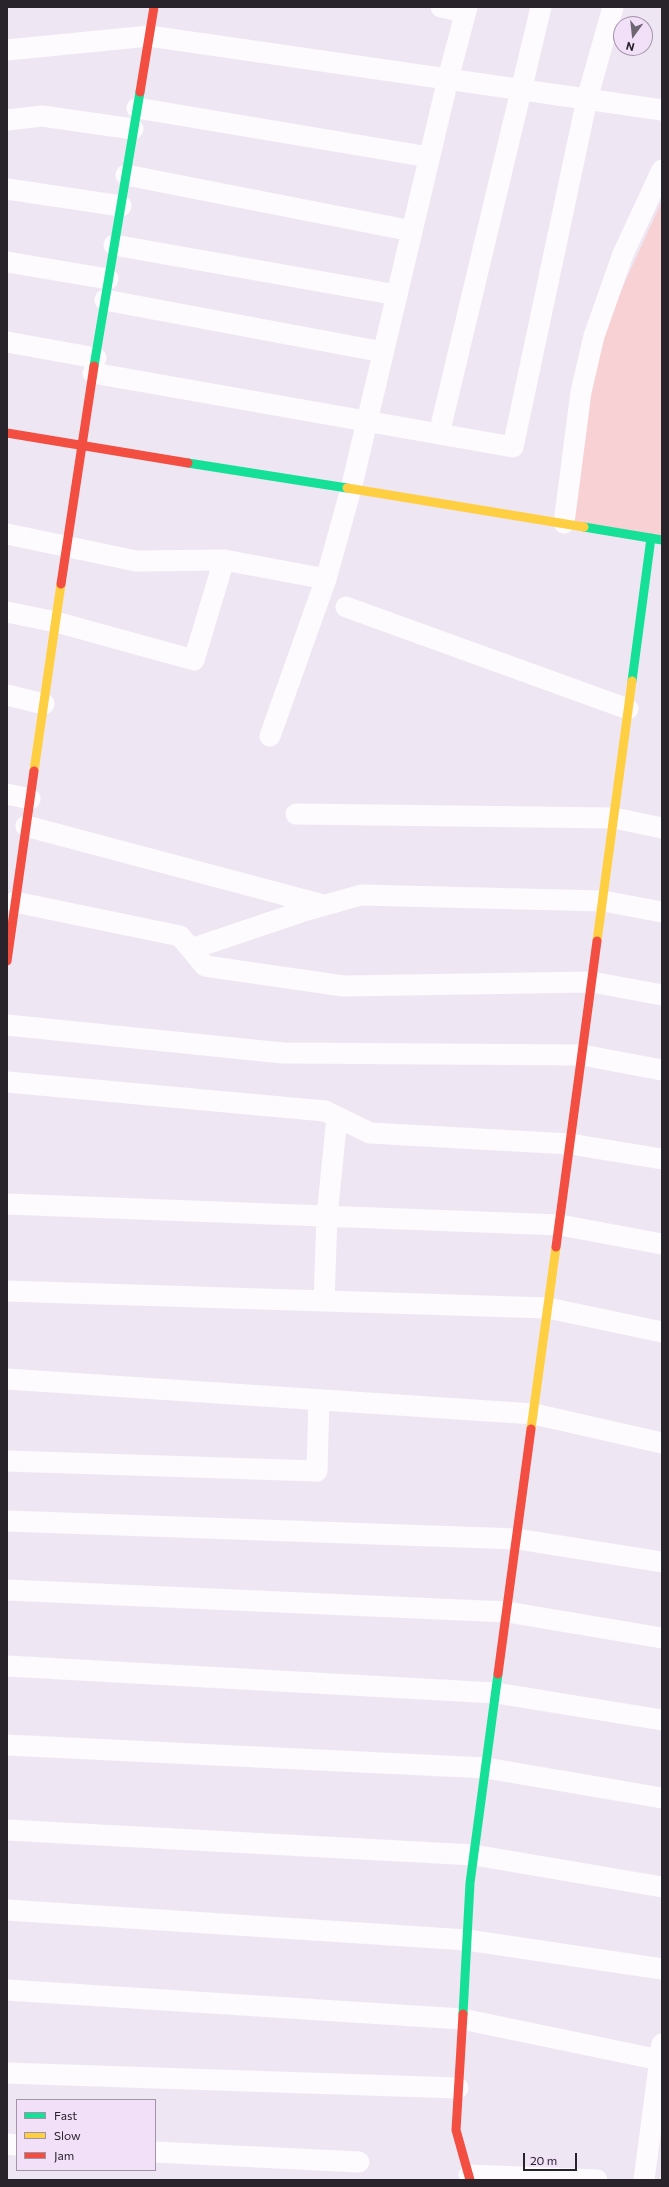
<!DOCTYPE html>
<style>
body{margin:0}
#map{position:relative;width:669px;height:2187px;overflow:hidden;background:#efe6f3;font-family:Commissioner,sans-serif}
canvas{display:block}
.frame{position:absolute;inset:0;border:8px solid #29232c;pointer-events:none}
.legend{position:absolute;left:16px;top:2099px;width:140px;height:72px;box-sizing:border-box;background:#f2e0f9;border:1px solid #a294a7;margin:0;padding:5px 7px;list-style:none;font-size:12px;color:#29232c}
.legend li{display:flex;align-items:center;gap:8px;height:20px}
.legend b{width:20px;border:1px solid #a294a7}
.north{position:absolute;left:613px;top:16px;width:40px;height:40px;box-sizing:border-box;background:#f2e0f9;border:1px solid #a294a7;border-radius:50%;rotate:195deg;font-size:11px;font-weight:700;line-height:16px;text-align:center;color:#29232c}
.north::after{content:'';display:block;margin:auto;width:14px;height:18px;background:#6e6772;clip-path:polygon(50% 0,100% 100%,50% 72%,0 100%)}
.scale{position:absolute;left:523px;top:2153px;width:54px;height:18px;box-sizing:border-box;border:2px solid #29232c;border-top:0;padding-left:5px;font-size:12px;line-height:14px;white-space:nowrap;color:#29232c;-webkit-text-stroke:3px #f2e0f9;paint-order:stroke}
</style>
<div id="map">
<canvas width="669" height="2187"></canvas>
<div class="frame"></div>
<ul class="legend">
<li><b style="height:5px;background:#16e098"></b>Fast</li>
<li><b style="height:5px;background:#ffcf43"></b>Slow</li>
<li><b style="height:5px;background:#f24e42"></b>Jam</li>
</ul>
<div class="north">N</div>
<div class="scale">20 m</div>
</div>
<script>
const ctx = document.querySelector('canvas').getContext('2d');
ctx.lineJoin = 'round';
function fillPath(path, color) { ctx.fillStyle = color; ctx.fill(path, 'evenodd'); }
function strokePath(path, color, width, dash) { ctx.strokeStyle = color; ctx.lineWidth = width; ctx.lineCap = dash ? 'butt' : 'round'; ctx.setLineDash(dash || []); ctx.stroke(path); }
fillPath(new Path2D(`
 M662,201v338l-94,-14 33,-191z`), '#f7d1d4');
strokePath(new Path2D(`
 M441,7l24,5
 M7,50l142,-14 513,74
 M137,108l292,49
 M7,120l35,-4 91,13
 M126,175l286,56
 M7,189l114,17
 M114,245l283,50
 M7,262l101,17
 M105,300l278,52
 M7,342l89,16
 M93,373l420,74 74,-348 26,-92
 M439,434l102,-427
 M564,523l17,-131 13,-56 29,-82 39,-84
 M7,534l129,27 88,-1 102,19 25,-90 97,-410 19,-72
 M346,607l282,102
 M7,612l49,10 138,38 30,-100
 M7,695l37,9
 M270,736l56,-157
 M7,794l23,5
 M296,814l318,4 48,10
 M26,826l297,79
 M15,902l165,34 25,30 138,20 249,-4 70,13
 M191,949l110,-37 60,-17 242,6 59,11
 M7,1025l276,28 299,2 80,15
 M7,1082l318,29 45,22 200,11 92,15
 M7,1204l553,21 102,19
 M7,1291l541,17 114,24
 M324,1301l3,-85 10,-99
 M7,1379l527,35 128,29
 M7,1461l310,10 2,-71
 M7,1521l510,18 145,23
 M7,1590l500,22 155,26
 M7,1666l489,27 166,27
 M7,1745l479,23 176,30
 M7,1830l467,25 188,32
 M7,1910l460,30 195,29
 M7,1990l455,29 198,41
 M7,2073l451,15
 M7,2144l10,1
 M155,2152l204,10
 M469,2175l128,5
 M644,2180l18,-136`), '#fdfbfd', 21);
strokePath(new Path2D(`
 M94,366l46,-274
 M188,463l159,25
 M584,527l78,13
 M632,681l19,-143
 M463,2014l7,-131 28,-209`), '#16e098', 9);
strokePath(new Path2D(`
 M347,488l237,39
 M34,771l27,-187
 M597,941l35,-260
 M531,1429l25,-182`), '#ffcf43', 9);
strokePath(new Path2D(`
 M140,92l14,-85
 M7,433l181,30
 M61,584l33,-218
 M7,961l27,-190
 M556,1247l41,-306
 M498,1674l33,-245
 M463,2014l-7,116 14,50`), '#f24e42', 9);
</script>
